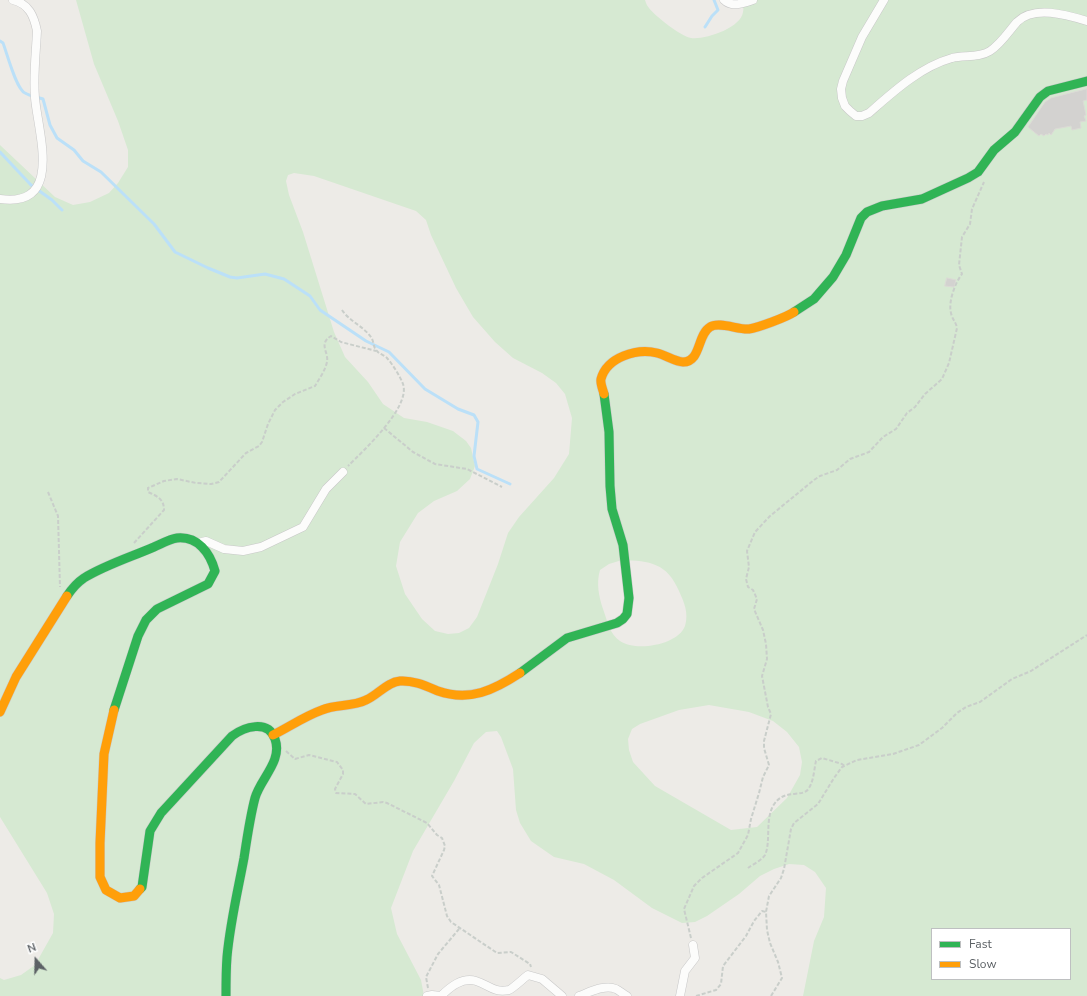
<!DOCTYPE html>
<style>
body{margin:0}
#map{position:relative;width:1087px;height:996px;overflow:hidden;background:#edebe7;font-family:"Nunito Sans",sans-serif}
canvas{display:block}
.legend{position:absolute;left:931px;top:928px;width:140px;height:52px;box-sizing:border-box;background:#fff;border:1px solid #bec0c1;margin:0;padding:5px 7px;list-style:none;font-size:12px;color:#5c6165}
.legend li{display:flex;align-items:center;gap:8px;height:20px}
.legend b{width:20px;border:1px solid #bec0c1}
.north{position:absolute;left:16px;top:940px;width:40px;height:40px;-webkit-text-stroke:3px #fff;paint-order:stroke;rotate:340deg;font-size:11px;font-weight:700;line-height:16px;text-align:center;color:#5c6165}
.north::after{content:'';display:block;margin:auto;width:14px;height:18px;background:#5c6165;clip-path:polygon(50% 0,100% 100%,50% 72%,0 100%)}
</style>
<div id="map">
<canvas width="1087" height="996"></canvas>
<ul class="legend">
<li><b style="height:5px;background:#30b455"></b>Fast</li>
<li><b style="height:5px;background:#ff9f0a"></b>Slow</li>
</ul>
<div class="north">N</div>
</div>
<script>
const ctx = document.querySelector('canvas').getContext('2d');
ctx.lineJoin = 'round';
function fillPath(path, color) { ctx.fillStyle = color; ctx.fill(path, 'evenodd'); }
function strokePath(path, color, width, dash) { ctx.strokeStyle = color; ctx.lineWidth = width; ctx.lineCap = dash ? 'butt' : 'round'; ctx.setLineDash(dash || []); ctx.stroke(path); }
fillPath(new Path2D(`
 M76,0h569c1,3 2,6 4,8 6,8 33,29 42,30 14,2 50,-10 52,-26 1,-3 0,-8 -1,-12h345v996h-284l11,-55 10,-24 2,-29 -11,-16 -11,-7 -15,-1 -15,5 -14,7 -21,18 -32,22 -12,6 -13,1 -30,-15 -38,-28 -30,-16 -30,-7 -23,-16 -11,-18 -4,-13 -3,-41 -12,-32 -4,-6 -11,1 -12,11 -20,38 -41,70 -22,57 6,26 24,46 3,16h-424v-18l4,2 17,-5 14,-10 18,-32 1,-19 -7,-21 -47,-76v-672l55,52 18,8 17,-3 19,-9 9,-10 10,-16v-17l-10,-29 -24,-57zM294,173l20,3 102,35 10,9 5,15 25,53 17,29 22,25 18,16 29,15 14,10 9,11 7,24 -3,36 -15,24 -35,39 -11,16 -10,31 -21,53 -8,11 -10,5 -11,1 -13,-3 -13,-12 -17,-25 -9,-28 4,-24 18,-29 16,-12 23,-10 13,-12 5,-13 -4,-18 -5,-7 -13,-10 -26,-9 -23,-4 -21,-14 -15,-22 -23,-25 -11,-25 -31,-100 -14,-37 -3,-14 2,-6zM622,560c28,1 45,3 57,31 5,11 10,22 6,35 -7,19 -49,26 -65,15 -10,-6 -13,-21 -17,-32 -4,-12 -7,-26 -3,-39l9,-6zM709,705l40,7 24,9 14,11 12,15 3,15 -2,13 -13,23 -30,29 -26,3 -76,-44 -22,-24 -4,-12 -1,-11 4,-10 8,-5 39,-14zM932,929h138v50h-138z`), '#d6e9d2');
strokePath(new Path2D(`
 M705,27l7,-11 6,-6 -4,-10
 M0,41l3,2c4,10 13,46 22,50 5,3 12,4 18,6l7,26 7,13 17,12 9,11 18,11 53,52 21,28 33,16 22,9 7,1 28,-4 19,5 26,17 10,14 46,31 23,11 36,37 33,20 16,6 4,7 -4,34 3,13 33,15
 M0,152l31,33 21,15 10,10`), '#bbe0f8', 3);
const building = new Path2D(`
 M1087,89v11l-4,1 3,14 -2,1 2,5 -6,1 1,6 -9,2 -1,-4 -16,3 -4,6 -2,-2 -1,2 -2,-1 -2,2 -3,-2 -2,2 -11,-9 17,-25 6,-4z
 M947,278l9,2 -2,7 -9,-1z`);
fillPath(building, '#d3d2d0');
strokePath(building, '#dcdad6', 1);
const street = new Path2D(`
 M724,0c8,8 20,3 29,0
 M884,0l-22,37 -19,44 -2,8 1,9 3,8 5,5 6,5h6l7,-3c24,-21 51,-46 83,-55 12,-3 27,0 38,-7 11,-7 19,-20 27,-29 17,-17 50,-7 70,-1
 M0,199c64,9 38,-66 35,-101 -2,-22 1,-45 2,-67 -3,-15 -8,-27 -24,-31
 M198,543l8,-2 18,8 19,2 18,-4 42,-20 23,-38 17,-17
 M427,996l5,-1 9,1
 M441,996c9,-9 21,-19 35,-15 13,4 17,12 33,9 3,-1 15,-12 19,-15l14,4 20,17
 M579,996c11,-4 26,-12 37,-7 4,2 7,5 11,7
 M680,996l5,-25 10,-13 -2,-13`);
const fast = new Path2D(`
 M794,312l20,-13 19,-22 13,-22 15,-37 6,-6 15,-6 40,-7 46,-21 10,-6 16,-22 21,-18 25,-35 8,-6 39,-10
 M67,596c4,-6 11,-14 17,-18 21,-13 47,-21 70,-31 7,-3 16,-8 23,-9 21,-2 33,15 38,33l-7,13 -51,25 -11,11 -8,16 -24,74
 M520,673l47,-35 50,-15 6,-4 4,-5 2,-16 -6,-53 -11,-36 -2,-23 -1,-54 -5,-38
 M140,889l2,-2 8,-56 11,-18 71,-77c12,-9 36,-17 43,3 8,22 -15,40 -20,59 -5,19 -8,40 -11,60 -6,32 -14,65 -17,99 -1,13 -1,26 -1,39`);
const slow = new Path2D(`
 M604,394c-1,-4 -4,-11 -3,-15 6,-22 36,-31 56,-26 8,2 19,9 26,9 18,0 14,-27 27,-35 9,-6 28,3 39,2 8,-1 38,-12 45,-17
 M114,710l-10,44 -4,89v34l6,13 14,8 14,-2 6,-7
 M0,712l16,-35 51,-81
 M273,735c16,-8 32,-19 49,-25 14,-6 30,-3 44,-10 12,-5 21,-18 34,-19 13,-1 26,5 38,10 32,11 56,-1 82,-18`);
strokePath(street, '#c8c8c8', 9);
strokePath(fast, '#c9c9c9', 10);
strokePath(slow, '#c9c9c9', 10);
strokePath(new Path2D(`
 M342,310c7,11 21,16 29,27 3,4 2,11 6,14 2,3 7,4 10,7 6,7 13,18 16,26 8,23 -40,67 -55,82
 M384,428l29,24 22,12 32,5 35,18
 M48,492l10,24 2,71
 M134,543l30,-33c0,-11 -7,-14 -16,-18v-4l16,-7 13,-2 19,4 15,1 8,-2 27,-29 13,-7 3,-4 6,-18 7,-14 8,-8 12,-8 20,-8c4,-7 10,-15 12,-24 2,-10 -9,-18 4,-26l10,6 35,9
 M286,751l9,8 14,-4 28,7 6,8v4l-8,15 1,4 19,1 11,10 17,-2 4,1 40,20 10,12 5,3 3,8 -1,4 -12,26 7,9 8,31 4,6 46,31 14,-1 19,12 1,3
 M748,868c5,-4 13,-7 17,-13 6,-13 0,-34 8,-49 11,-19 30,-7 36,-18 5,-8 5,-19 7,-27l6,-3 20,6 3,2
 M691,938l-7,-29 10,-23 8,-8 36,-25 10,-18 3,-16 8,-26 4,-16 6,-12 -5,-17v-7l7,-27 -3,-7 -6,-31 5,-17 -1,-15 -3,-14 -9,-21 3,-10 -4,-9 -5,-3 -2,-8 3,-12 -2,-16 8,-19 15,-16 44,-36 6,-4 17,-6 13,-11 19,-7 14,-15 13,-8 11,-16 8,-6 10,-13 17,-15 7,-16 8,-35c-1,-6 -5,-9 -6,-15 -3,-11 4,-30 11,-39l-3,-9 3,-28 8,-13 2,-15 12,-27
 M428,988l-2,-11 12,-23 21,-25
 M696,996l20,-6 5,-6 2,-18 23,-30 8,-15 8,-10 4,1
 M771,996l11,-18 -4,-16 -8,-19 -3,-13 -1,-18 3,-16 12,-18 3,-9 7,-40 3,-6 24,-19 16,-26 8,-11 15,-7 36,-6 26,-9 23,-17 15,-15 9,-6 14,-5 32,-23 19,-8 56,-36`), '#c9ceca', 2, [4, 2]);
strokePath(street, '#fcfcfb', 8);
strokePath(fast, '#30b455', 9);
strokePath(slow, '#ff9f0a', 9);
</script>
